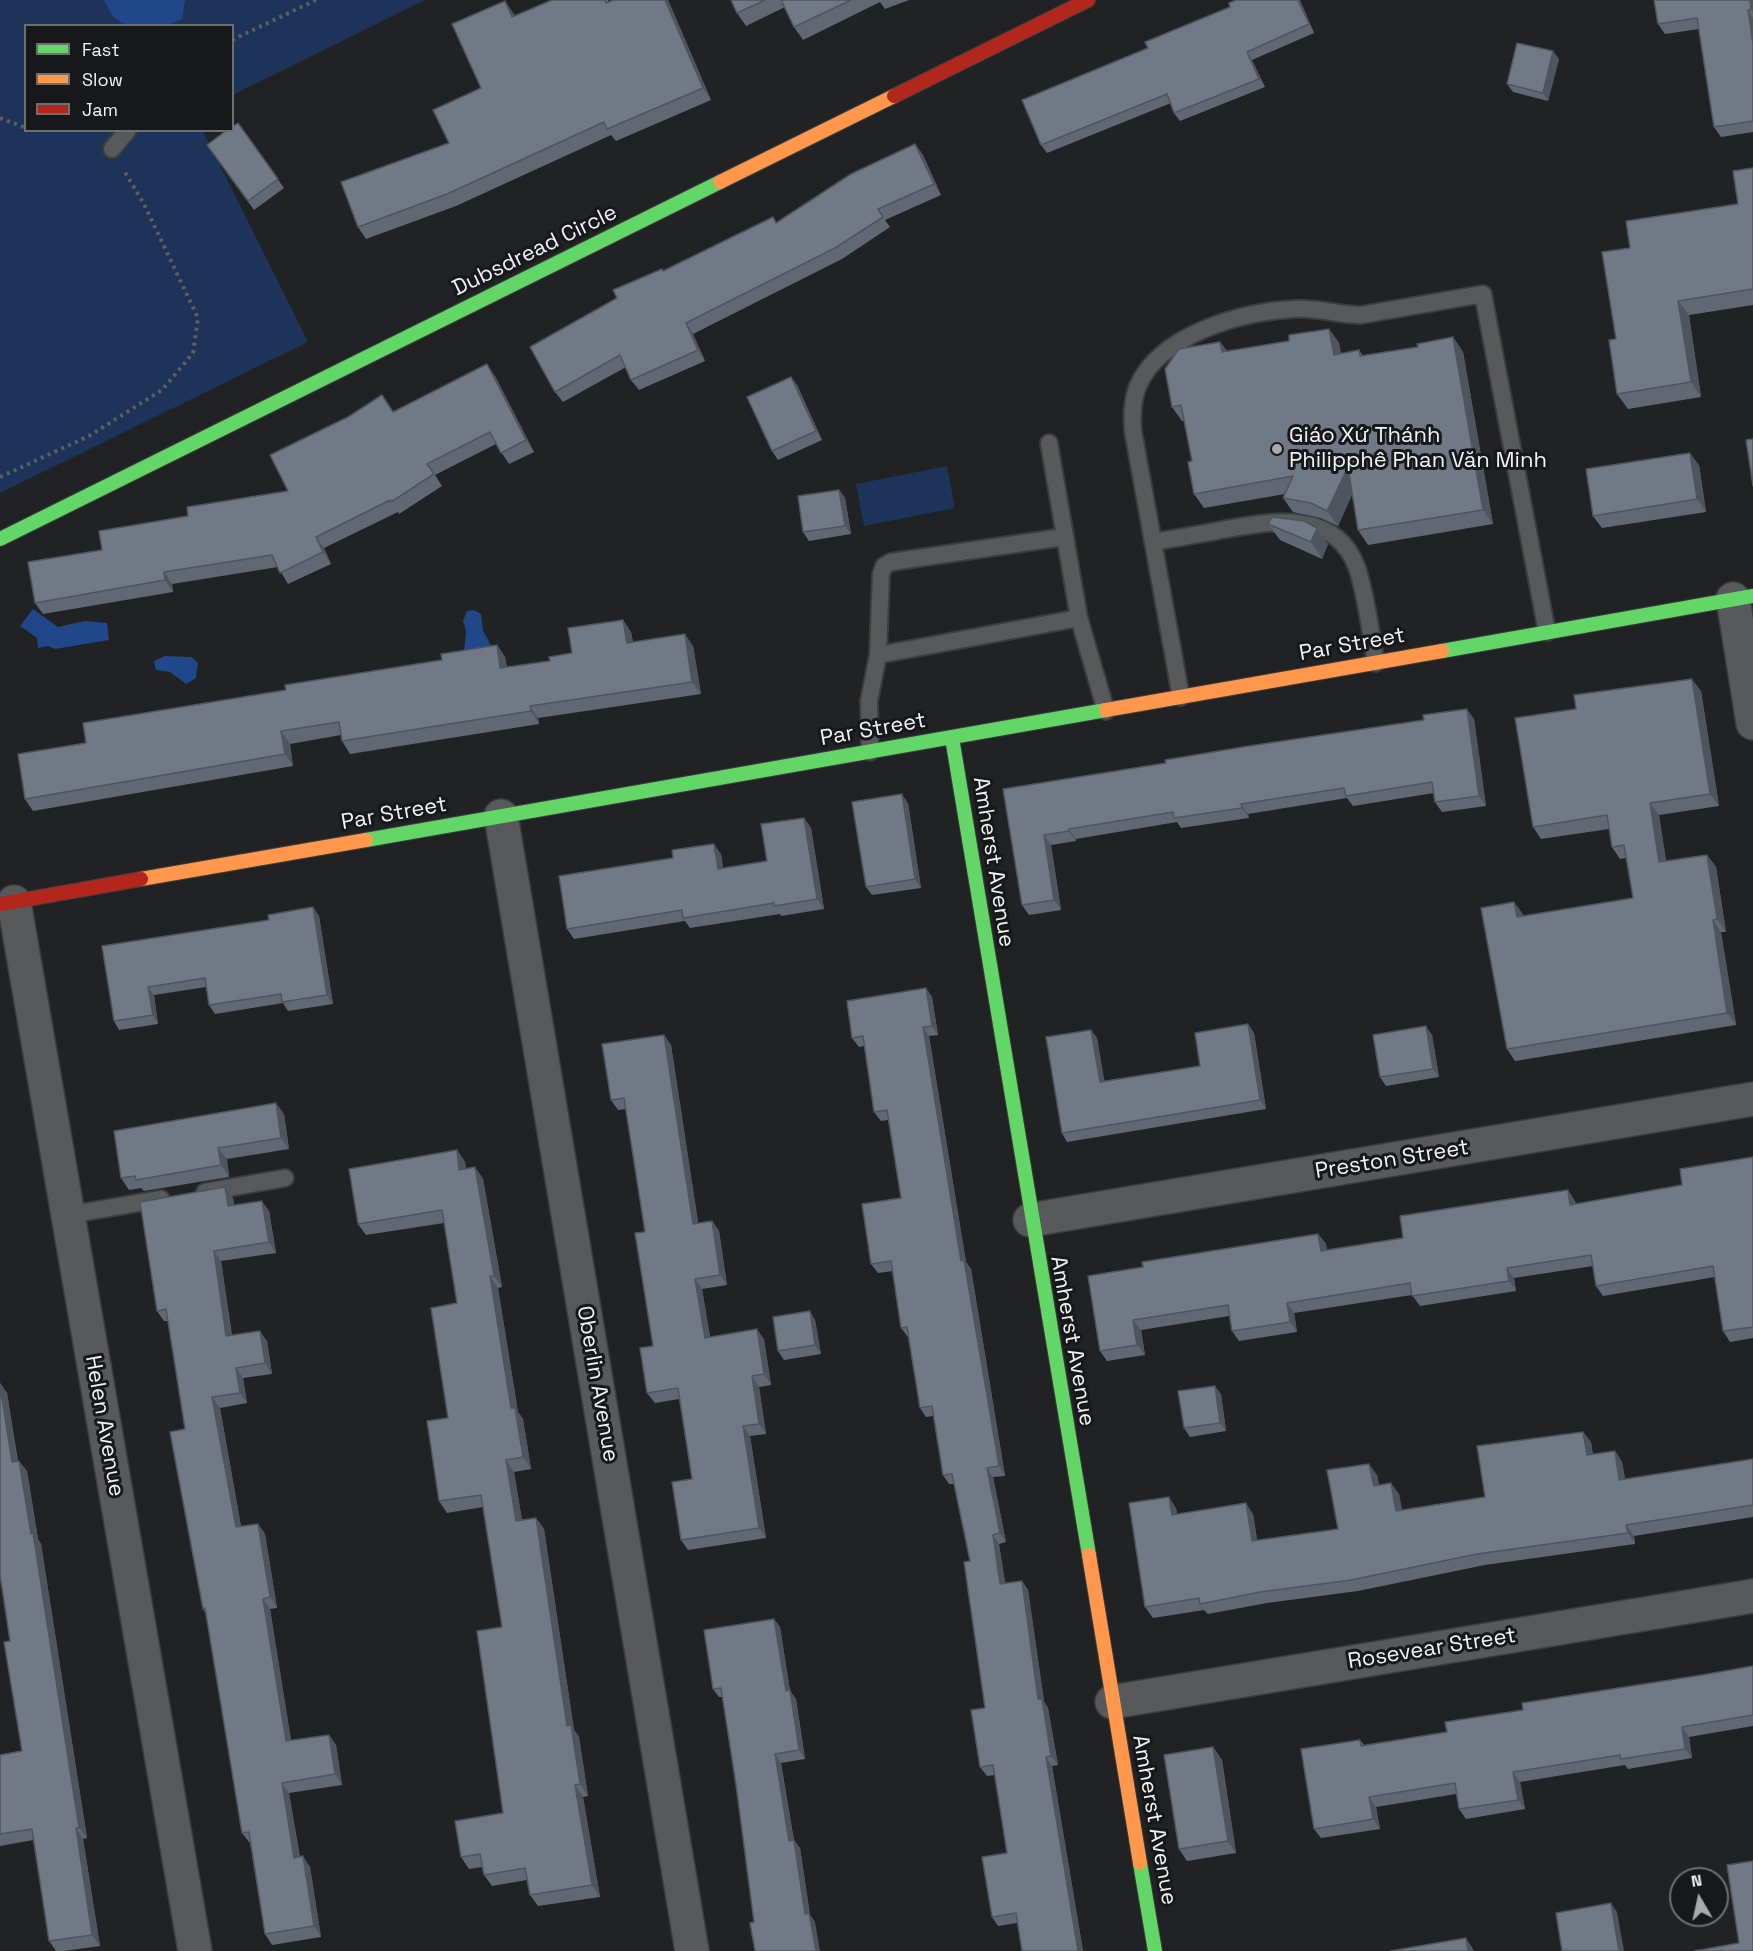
<!DOCTYPE html>
<meta charset="utf-8">
<style>
body{margin:0}
#map{position:relative;width:1753px;height:1951px;overflow:hidden;background:#212223;font-family:"Space Grotesk",sans-serif}
canvas{display:block}
.legend{position:absolute;left:24px;top:24px;width:210px;height:108px;box-sizing:border-box;background:#17181a;border:2px solid #6e6f71;margin:0;padding:8px 10px;list-style:none;font-size:18px;color:#f1f2f4}
.legend li{display:flex;align-items:center;gap:12px;height:30px}
.legend b{width:30px;border:2px solid #6e6f71}
.north{position:absolute;left:1669px;top:1867px;width:60px;height:60px;box-sizing:border-box;background:#17181a;border:2px solid #6e6f71;border-radius:50%;rotate:351deg;font-size:16px;font-weight:700;line-height:24px;text-align:center;color:#f1f2f4}
.north::after{content:'';display:block;margin:auto;width:21px;height:27px;background:#a8a9ab;clip-path:polygon(50% 0,100% 100%,50% 72%,0 100%)}
</style>
<div id="map">
<canvas width="1753" height="1951"></canvas>
<ul class="legend">
<li><b style="height:8px;background:#63d668"></b>Fast</li>
<li><b style="height:8px;background:#ff974d"></b>Slow</li>
<li><b style="height:8px;background:#b3261e"></b>Jam</li>
</ul>
<div class="north">N</div>
</div>
<script>
const ctx = document.querySelector('canvas').getContext('2d');
ctx.lineJoin = 'round';
function fillPath(path, color) { ctx.fillStyle = color; ctx.fill(path, 'evenodd'); }
function strokePath(path, color, width, dash) { ctx.strokeStyle = color; ctx.lineWidth = width; ctx.lineCap = dash ? 'butt' : 'round'; ctx.setLineDash(dash || []); ctx.stroke(path); }
function label(font, color, halo, rows, align = 'center') {
  ctx.font = font + ' "Space Grotesk",sans-serif'; ctx.lineWidth = 6; ctx.setLineDash([]); ctx.textBaseline = 'middle'; ctx.strokeStyle = halo; ctx.fillStyle = color; for (const [text, x, y, turn = 0] of rows) {
    ctx.save(); ctx.translate(x, y); ctx.rotate((+turn || 0) * Math.PI / 180); ctx.textAlign = isNaN(turn) ? turn : align; if (halo) ctx.strokeText(text, 0, 0); ctx.fillText(text, 0, 0); ctx.restore();
  }
}
fillPath(new Path2D(`
 M0,0h425l-192,95 -1,-69h-206v104l177,1 105,211 -308,151z
 M947,466l8,42 -91,18 -8,-42z`), '#1d3359');
fillPath(new Path2D(`
 M104,0h81l-3,19c-16,9 -53,14 -68,-2 -4,-4 -7,-12 -10,-17z
 M33,609l25,18 27,-6 22,2 2,17 -54,9 -7,-3 -10,2 -1,-10 -17,-12z
 M474,610l7,4 2,17 8,14 -4,9 -23,-2 2,-21 -3,-10 4,-10z
 M165,656l27,1 6,6 -2,15 -10,6 -16,-12 -14,-2 -2,-9z`), '#1f4789');
const lane = new Path2D(`
 M112,149l16,-19
 M1049,443l30,175 27,93
 M1153,542c24,-4 49,-8 73,-13 47,-8 110,-20 131,39 10,29 13,64 19,95
 M878,655l3,-81 3,-8 7,-4 173,-25
 M1181,697l-48,-266c-1,-16 -1,-31 5,-45 22,-52 104,-74 155,-77 24,-2 45,6 68,6l122,-21 64,338
 M870,752l-1,-51 9,-46 201,-37
 M205,1192l80,-14
 M68,1215l93,-16`);
const street = new Path2D(`
 M1733,599l20,124
 M501,816l191,1135
 M14,902l181,1049
 M1030,1220l723,-121
 M1112,1702l641,-106`);
const fast = new Path2D(`
 M0,539l720,-357
 M1442,651l311,-55
 M952,738l137,817
 M366,840l740,-130
 M1140,1863l15,88`);
const slow = new Path2D(`
 M720,182l174,-86
 M1106,710l336,-59
 M141,879l225,-39
 M1089,1555l51,308`);
const jam = new Path2D(`
 M894,96l194,-96
 M0,904l141,-25`);
strokePath(lane, '#3d3d3e', 20);
strokePath(street, '#3d3d3e', 36);
strokePath(fast, '#3d3d3e', 16);
strokePath(slow, '#3d3d3e', 16);
strokePath(jam, '#3d3d3e', 16);
strokePath(new Path2D(`
 M232,40l84,-40
 M0,118l26,10
 M0,477l89,-41 73,-46 31,-37 5,-35 -54,-114 -21,-35`), '#5e5f60', 4, [3, 4.5]);
strokePath(lane, '#58595a', 16);
strokePath(street, '#58595a', 33);
strokePath(fast, '#63d668', 14);
strokePath(slow, '#ff974d', 14);
strokePath(jam, '#b3261e', 14);
fillPath(new Path2D(`
 M552,0h56l1,2 59,-2 43,100 -95,41 -5,-6 -155,71 -90,33 -8,-12 91,-84 32,-55 24,-87 10,15z
 M731,0h178l-24,9 -5,-7 -77,38 -9,-13 -9,-20 -39,19 -9,-13z
 M1300,0l14,33 -62,27 13,27 -85,34 -6,-8 -3,-10 -124,50 -6,-8z
 M1753,0v132l-32,5 -7,-10 -15,-98 -34,5 -7,-10z
 M1559,59l-11,42 -35,-9 -6,-8z
 M238,123l46,65 -30,22 -47,-65z
 M915,144l8,11 18,40 -56,25 5,7 -48,32 -149,75 12,27 -66,29 -8,-10 -5,-13 -63,35 -8,-10 62,-94 46,-27 114,-49z
 M1753,168v137l-64,10 12,82 -73,12 -11,-15 -1,-55 14,-91 108,-44z
 M1329,329l10,14 2,11 18,-4 4,6 55,-9 35,-10 10,15 30,172 -125,21 -10,-15 -6,-36 -14,32 -17,-8 -28,-6 -10,-14 2,-4 -81,14 -10,-14 -2,-33 -8,-40h-2l-10,-14 48,-65 7,9 62,-10z
 M495,376l39,76 -25,12 -13,-20 -61,31 7,11 -43,28 -1,-2 -74,36 7,16 -43,20 -10,-17 -106,17 1,8 -130,22 -8,-11 67,-53 86,-34 100,-25 105,-80z
 M791,377l6,8 25,55 -44,20 -6,-9z
 M1699,465l7,47 -104,16 -9,-12z
 M839,490l6,8 6,36 -42,7 -6,-9z
 M1268,524l60,20 -6,15 -42,-19z
 M623,620l8,12 2,10 60,4 8,48 -163,24 1,6 -189,30 -8,-13 -1,-6 -51,9 3,22 -260,45 -8,-12 61,-56 200,-53 156,-30 55,-15 8,12 2,10 43,-6 22,-8z
 M1701,691l18,115 -60,9 7,46 41,-6 9,12 10,65h-5l15,93 -221,36 -8,-12 16,-135v2l110,-18 -7,-40 -6,1 -8,-12 -3,-18 -68,10 -8,-12z
 M1474,719l12,87 -44,6 -7,-10 -1,-9 -81,13 -6,-8 -99,16 1,4 -68,10 -4,-6 -101,17v2l-25,4 10,65 -32,5 -7,-10 -19,-116z
 M908,803l13,85 -49,7 -6,-8z
 M804,818l7,10 13,81 -43,7 -1,-2 -90,14 -5,-7 -111,18 -7,-10 154,-75 2,14 44,-7z
 M313,907l6,9 14,88 -45,7 -5,-8 -68,11 -6,-9 -3,-18 -52,8 4,29 -39,6 -5,-9 -12,-75 167,-26z
 M926,988l6,9 6,38 -9,1 37,226 5,7 34,207 -12,1 13,65 -7,2 6,40 17,-3 6,9 16,111 4,7 10,57 -6,1 31,185h-61l-5,-28 -19,3 -6,-9 15,-64 -12,-78 -8,1 -7,-9 5,-59 -15,-147 -16,-77h-5l-6,-9 -10,-59 -7,1 -6,-9 -12,-71 -7,-9 -8,-57 -15,2 -7,-9 30,-66 -13,-78 -7,1 -7,-9 -10,-66 -5,1 -7,-9z
 M1248,1024l6,9 12,76 -199,33 -5,-9 29,-103 6,8 7,43 96,-15z
 M664,1035l7,10 27,178 14,-2 7,10 8,54 -25,4 8,48 54,2 7,46 -12,2 7,47 -16,2 16,102 -78,12 -7,-10 11,-61 -13,-80 -24,4 -8,-10 6,-47 -8,-114 -19,-123 -8,1 -7,-10z
 M1432,1035l7,42 -53,9 -6,-9z
 M284,1114l5,35 -62,10 2,18 -85,14 -3,-3 -12,2 -8,-12z
 M457,1150l8,12 1,7 9,-2 8,12 19,108 -4,1 20,124 5,7 8,50 -17,3 8,48 14,-2 8,11 30,201 5,7 9,59 -5,1 17,100 -62,9 -8,-11 -3,-15 -35,6 -8,-11 -2,-8 -13,2 -8,-12 42,-44 -1,-186 -19,-120 -36,6 -8,-12 9,-83 9,-115 -13,-80 -78,12 -8,-11z
 M1753,1157v181l-23,4 -7,-11 -8,-54 -112,19 -7,-10 -3,-20 -79,12 2,13 -96,15 -8,-11 -118,18 3,19 -58,9 -7,-10 -3,-15 -88,14 4,25 -38,6 -7,-10 43,-84 175,-33 8,10 1,6 76,-12 172,-37 1,3 106,-19z
 M233,1198l1,7 35,6 7,42 -55,8 11,74 35,6 5,33 -29,4 4,25 -27,5 21,118 17,-2 7,10 12,74 -7,1 21,132 38,-6 7,10 6,40 -53,8 11,64 10,10 11,70 -49,8 -7,-11 -15,-91 -8,-10 -36,-219 -3,-5 -18,-180 -17,-108h-4l-7,-10z
 M815,1320l6,34 -37,6 -6,-9z
 M0,1383l7,10 11,68 9,10 11,68 3,5 46,294 -4,1 17,107 -36,5h-8l-7,-10 -16,-101 -33,6v-91l22,-4 -12,-110 -10,-66z
 M1221,1394l5,37 -36,6 -6,-9z
 M1583,1432l8,10 2,13 22,-4 7,11 3,17 128,-20v58l-119,19 1,8 -150,21 -127,26 -91,12 -59,11 -4,-4 -51,8 -8,-11 31,-99 1,6h76l4,26 81,-11 39,-54 2,10 20,9 3,16 83,-13z
 M774,1619l6,8 10,64 6,8 9,60 -24,4 13,77 6,8 10,67 5,7h-61l-18,-137 -14,-88h-3l-6,-8z
 M1753,1666v60l-64,11 3,21 -64,11 -3,-4 -105,17 5,27 -59,10 -7,-10 -3,-15 -80,13 4,22 -59,9 -7,-9 46,-89 4,5 83,-13 76,-22z
 M1213,1747l9,13 14,93 -49,8 -8,-12z`), '#616874');
fillPath(new Path2D(`
 M665,0h3l43,100 -8,-12z
 M1298,0h2l14,33 -5,-9z
 M1750,0h3v12l-2,-3z
 M505,1l8,12 8,16 -9,-12z
 M1748,10l5,8v26z
 M1553,51l6,8 -11,42 -5,-8z
 M1247,52l5,8 13,27 -6,-8z
 M915,144l8,11 18,40 -7,-11z
 M1678,301l11,14 12,82 -10,-15z
 M686,323l7,11 12,27 -7,-11z
 M1329,329l10,14 5,27 -10,-15z
 M1453,337l10,15 30,172 -10,-14z
 M1220,342l11,15 -9,-5z
 M487,364l8,12 39,76 -8,-12z
 M791,377l6,8 25,55 -6,-9z
 M1690,453l9,12 7,47 -9,-13z
 M1348,467l10,15 -20,44 -11,-15z
 M839,490l6,8 6,36 -6,-8z
 M1317,528l11,16 -6,15 -11,-17z
 M316,537l8,11 7,16 -8,-12z
 M164,572l8,12 1,8 -8,-12z
 M623,620l8,12 4,24 -8,-13z
 M685,634l8,12 8,48 -9,-12z
 M497,645l8,12 4,24 -9,-13z
 M1692,679l9,12 18,115 -9,-12z
 M530,706l8,12 1,6 -8,-13z
 M1467,709l7,10 12,87 -7,-10z
 M281,731l9,13 3,22 -8,-12z
 M902,794l6,9 13,85 -6,-9z
 M1650,803l9,12 9,59 -9,-12z
 M1241,804l7,10 1,4 -7,-10z
 M804,818l7,10 13,81 -7,-10z
 M1069,829l7,10v2l-7,-10z
 M1044,835l7,10 10,65 -7,-10z
 M714,844l7,10 4,25 -7,-10z
 M1707,855l9,12 10,65 -9,-13z
 M1514,902l9,12 2,15 -8,-12z
 M313,907l6,9 14,88 -6,-9z
 M1713,920l8,12 15,93 -9,-12z
 M148,987l6,8 4,29 -5,-9z
 M926,988l6,9 6,38 -6,-9z
 M1248,1024l6,9 12,76 -6,-9z
 M1426,1026l6,9 7,42 -6,-8z
 M923,1027l6,9 37,226 5,7 34,207 -6,-10 -38,-205z
 M1091,1030l6,8 9,52 -6,-8z
 M664,1035l7,10 29,189 -7,-10z
 M276,1103l8,11 5,35 -8,-11z
 M218,1148l9,11 2,18 -8,-12z
 M457,1150l8,12 2,19 -8,-11z
 M475,1167l8,12 19,108 -8,-11z
 M225,1187l8,11 3,19 -8,-11z
 M1568,1190l7,11 3,14 -8,-10z
 M262,1201l7,10 7,42 -7,-11z
 M712,1221l7,10 8,54 -7,-10z
 M1318,1234l8,10 2,18 -7,-11z
 M214,1251l7,10 12,86 -7,-11z
 M1507,1268l7,10 2,13 -7,-10z
 M490,1276l8,12 20,124 5,7 8,50 -8,-12 -12,-49z
 M695,1279l7,10 10,59 -7,-10z
 M1287,1303l7,10 3,19 -7,-10z
 M810,1311l5,9 6,34 -6,-9z
 M1133,1320l8,10 4,25 -8,-10z
 M757,1329l7,10 7,46 -7,-11z
 M260,1331l7,10 5,33 -7,-11z
 M236,1368l7,10 4,25 -7,-10z
 M752,1376l7,11 7,47 -7,-10z
 M0,1383l7,10 12,80 -7,-11z
 M1215,1386l6,8 5,37 -6,-8z
 M212,1397l8,11 23,130 -7,-11z
 M743,1426l7,10 16,102 -7,-10z
 M1583,1432l8,10 3,24 -7,-11z
 M1615,1451l7,11 5,28 -8,-10z
 M506,1460l8,12 10,61 -8,-12z
 M19,1461l8,10 11,68 3,5 46,294 -8,-10z
 M1369,1464l8,11 4,22 -7,-11z
 M987,1468l6,9 13,65 -6,-9z
 M1391,1483l8,11 5,28 -8,-11z
 M1169,1497l7,11 3,17 -7,-10z
 M1246,1503l7,11 6,37 -7,-10z
 M536,1518l8,11 30,201 5,7 9,59 -8,-12 -13,-58z
 M258,1524l7,10 12,74 -7,-11z
 M1626,1525l8,11 1,8 -7,-11z
 M993,1535l6,9 8,49 -7,-9z
 M1022,1581l6,9 16,111 4,7 10,57 -7,-9 -13,-57z
 M263,1599l7,10 23,143 -7,-11z
 M774,1619l6,8 10,64 6,8 9,60 -6,-9 -13,-59z
 M1682,1727l7,10 3,21 -7,-9z
 M329,1735l7,10 6,40 -7,-11z
 M1213,1747l9,13 14,93 -8,-12z
 M775,1754l6,9 14,86 -6,-8z
 M1046,1757l6,9 31,185h-5z
 M1513,1772l7,10 5,27 -7,-9z
 M282,1783l7,10 12,75 -7,-10z
 M575,1785l8,12 17,100 -8,-12z
 M1369,1797l7,10 4,22 -7,-10z
 M76,1828l7,11 17,107 -8,-11z
 M794,1840l6,8 10,67 5,7 5,29h-4l-11,-37z
 M303,1856l7,11 11,70 -7,-11z
 M1611,1903l6,9 7,39h-5z
 M1466,1938l7,11 1,2h-6z`), '#4f555e');
const building = new Path2D(`
 M552,0h53l1,3 7,-3h52l38,88 -96,41 -3,-7 -157,72 -89,33 -17,-45 108,-39 -16,-33 48,-22 -29,-64 53,-23 7,16z
 M731,0h34l-28,13z
 M781,0h70l-57,27z
 M1236,0h62l11,24 -62,28 12,27 -85,34 -7,-19 -126,51 -19,-45 126,-52 -3,-6 85,-35 -1,-4z
 M1654,0h96l1,9 -3,1 5,34v77l-39,6 -17,-109 -39,6z
 M1517,43l36,8 -10,42 -36,-9z
 M238,123l40,56 -30,22 -41,-56 20,-15h5v-3z
 M915,144l19,40 -56,25 5,8 -48,31 -149,75 12,27 -67,30 -11,-25 -65,37 -25,-45 87,-49 -4,-8 49,-21 1,2 110,-54 3,6 75,-49z
 M1753,168v121l-75,12 13,81 -74,12 -8,-54 7,-1 -14,-87 28,-4 -4,-27 112,-17 -5,-33z
 M1329,329l5,26 25,-5 1,6 58,-9 -1,-3 36,-7 30,173 -125,20 -10,-63 -21,44 -16,-8 -28,-5 10,-22 -99,18 -6,-32 4,-1 -11,-56 -9,2 -7,-38 14,-20 41,-7 2,10 67,-11v-6z
 M487,364l39,76 -25,13 -11,-21 -63,32 7,10 -43,28 -1,-2 -74,37 7,15 -43,21 -8,-18 -108,17 1,8 -130,23 -7,-41 74,-12 -3,-19 89,-15 -1,-9 101,-16 -18,-36 78,-38 34,-22 11,17z
 M791,377l25,54 -44,20 -25,-54z
 M1753,439v47l-7,-46z
 M1690,453l7,46 -104,17 -7,-47z
 M839,490l6,36 -42,6 -5,-36z
 M1272,517l32,4 13,7 -6,14 -43,-18z
 M623,620l4,23 58,-9 7,48 -162,24 1,5 -189,30 -3,-19 -58,9 4,23 -260,45 -7,-45 68,-11 -3,-20 203,-33 -1,-5 157,-25 -1,-6 56,-9 3,23 50,-7 -1,-4 23,-4 -4,-25z
 M1692,679l18,115 -60,9 9,59 48,-7 10,64 -4,1 14,93 -220,36 -26,-141 33,-6 3,15 116,-19 -9,-53 -12,2 -5,-32 -74,12 -18,-109 61,-9 -2,-14z
 M1467,709l12,87 -44,6 -3,-20 -86,14 -2,-8 -103,16 1,4 -68,10 -1,-6 -104,17v2l-25,4 10,65 -32,5 -19,-116 163,-26 -1,-3 84,-14 175,-26 -1,-5z
 M902,794l13,85 -49,8 -14,-85z
 M804,818l13,81 -43,7v-3l-91,15 -1,-8 -115,19 -8,-53 114,-18 -1,-8 42,-6 4,25 49,-8 -6,-37z
 M313,907l14,88 -45,7 -1,-8 -72,11 -4,-27 -57,9 5,28 -39,6 -12,-75 167,-26 -1,-5z
 M926,988l6,38 -9,1 38,234 3,-1 35,206 -12,2 13,65 -7,2 7,49 22,-3 16,118h4l9,57 -5,1 32,194h-56l-6,-38 -24,4 -10,-60 25,-4 -14,-88 -13,2 -9,-57 14,-2 -21,-146 6,-1 -18,-87 -9,1 -11,-69 -12,2 -13,-81 -6,1 -10,-67 -20,3 -9,-60 39,-6 -14,-88 -13,2 -11,-76 -11,2 -5,-37z
 M1248,1024l12,76 -198,33 -16,-96 45,-7 9,52 100,-16 -5,-33z
 M1426,1026l7,43 -53,8 -7,-42z
 M664,1035l29,189 19,-3 8,54 -25,4 10,59 52,-9 7,45 -12,2 7,48 -16,2 16,102 -78,12 -9,-58 20,-3 -14,-91 -31,5 -7,-45 13,-2 -18,-113 10,-1 -21,-134 -13,2 -9,-56z
 M276,1103l5,35 -63,10 3,17 -85,15 -1,-4 -14,2 -7,-47z
 M457,1150l2,20 16,-3 19,109h-4l21,132h4l8,49 -17,3 10,61 20,-3 31,208 4,-1 9,59 -5,1 17,100 -62,10 -5,-27 -41,7 -4,-21 -19,3 -6,-36 48,-8 -26,-182 25,-4 -21,-132 -42,6 -12,-80 21,-3 -17,-110 26,-5 -15,-93 -84,14 -9,-55z
 M1753,1157v170l-30,4 -10,-65 -117,20 -5,-31 -84,13 2,13 -97,15 -2,-13 -123,20 3,19 -58,9 -4,-26 -95,15 4,25 -37,6 -12,-75 55,-9 -1,-5 176,-28 3,17 82,-13 -3,-22 168,-26 2,15 112,-20 -2,-16z
 M225,1187l3,19 34,-5 7,41 -55,9 12,85 34,-5 5,32 -29,5 4,25 -28,4 24,130 22,-3 12,73 -7,2 23,142 43,-6 6,39 -53,9 12,75 9,-2 11,70 -49,8 -16,-102 -7,1 -37,-225 -2,1 -33,-177 15,-3 -19,-120 -9,2 -17,-109z
 M810,1311l5,34 -37,6 -5,-34z
 M0,1386l12,76 7,-1 12,73 2,-1 46,295h-3l16,107 -43,6 -17,-112 -32,5v-79l22,-4 -18,-109 6,-1 -10,-66z
 M1215,1386l5,37 -36,5 -6,-37z
 M1583,1432l4,23 28,-4 4,29 134,-21v46l-127,20 2,8 -151,21 -126,26 -91,12 -60,12 -1,-6 -54,9 -16,-104 40,-6 3,18 74,-12 6,38 86,-12 -11,-59 42,-6 5,22 17,-3 5,28 89,-14 -8,-51z
 M774,1619l12,72 4,-1 9,60 -24,4 14,87 5,-1 11,74 4,-1 7,38h-61l-5,-28 4,-1 -18,-137 -15,-97 -8,1 -9,-59z
 M1753,1666v49l-71,12 3,22 -64,10 -1,-4 -107,17 5,28 -59,9 -4,-26 -86,14 4,22 -59,10 -13,-80 59,-9 1,6 86,-14 -2,-10 78,-12 -1,-7 180,-28z
 M1213,1747l15,94 -49,8 -15,-94z
 M1753,1861v90h-59l45,-8 -12,-78z
 M1611,1903l8,48h-57l-6,-38z
 M1466,1938l2,13h-78z`);
fillPath(building, '#717987');
strokePath(building, '#4f555e', 1.5);
for (const [x, y, r, color] of [
 [1277,449,6,"#a8a9ab"]
]) { const dot = new Path2D(); dot.arc(x, y, r, 0, 2 * Math.PI); ctx.fillStyle = color; ctx.fill(dot); strokePath(dot, '#17181a', 2); }
label('22px', '#f1f2f4', '#17181a', [
 ["Dubsdread Circle",535,251,-26],
 ["Par Street",1352,645,-10],
 ["Par Street",873,730,-10],
 ["Par Street",394,814,-10],
 ["Amherst Avenue",993,862,81],
 ["Preston Street",1392,1160,-9],
 ["Amherst Avenue",1072,1341,80],
 ["Oberlin Avenue",597,1384,80],
 ["Helen Avenue",104,1426,80],
 ["Rosevear Street",1432,1649,-9],
 ["Amherst Avenue",1154,1820,80]
]);
label('22px', '#f1f2f4', '#17181a', [
 ["Giáo Xứ Thánh",1289,436],
 ["Philipphê Phan Văn Minh",1289,461]
], 'left');
</script>
